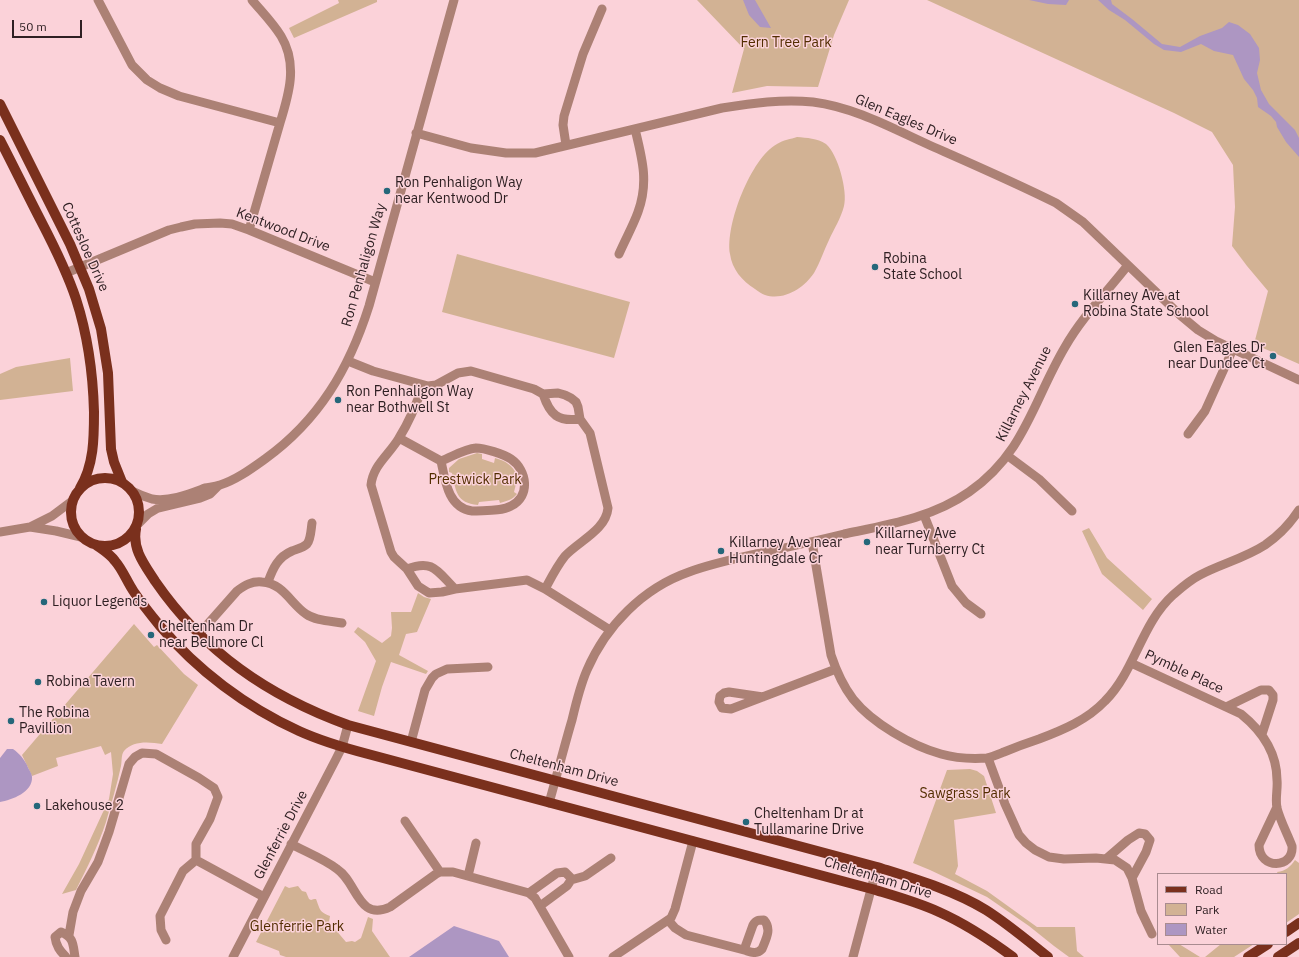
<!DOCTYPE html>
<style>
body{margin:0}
#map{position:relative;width:1299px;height:957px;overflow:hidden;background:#fbd2d9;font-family:"IBM Plex Sans",sans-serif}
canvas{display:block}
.legend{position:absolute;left:1157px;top:873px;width:130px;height:72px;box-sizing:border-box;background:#fbd2d9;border:1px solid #a98b90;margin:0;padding:5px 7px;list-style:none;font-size:12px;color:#2f2023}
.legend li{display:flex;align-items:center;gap:8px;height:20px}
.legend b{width:20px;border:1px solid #a98b90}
.scale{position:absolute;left:12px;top:20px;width:70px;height:18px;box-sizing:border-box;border:2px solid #2f2023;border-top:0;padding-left:5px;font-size:12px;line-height:14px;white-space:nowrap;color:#2f2023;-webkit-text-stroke:3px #fbd2d9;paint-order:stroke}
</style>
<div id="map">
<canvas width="1299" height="957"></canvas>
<ul class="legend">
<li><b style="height:5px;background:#7a301d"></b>Road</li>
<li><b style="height:11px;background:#d2b294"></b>Park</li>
<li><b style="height:11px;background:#ad96c2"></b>Water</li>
</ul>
<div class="scale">50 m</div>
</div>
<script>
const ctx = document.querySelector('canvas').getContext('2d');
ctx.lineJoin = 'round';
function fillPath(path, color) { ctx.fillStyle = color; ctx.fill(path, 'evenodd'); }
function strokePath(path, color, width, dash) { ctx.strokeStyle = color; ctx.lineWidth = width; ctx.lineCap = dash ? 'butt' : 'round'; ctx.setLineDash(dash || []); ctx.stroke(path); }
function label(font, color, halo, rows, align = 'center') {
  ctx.font = font + ' "IBM Plex Sans",sans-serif'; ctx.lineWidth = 3; ctx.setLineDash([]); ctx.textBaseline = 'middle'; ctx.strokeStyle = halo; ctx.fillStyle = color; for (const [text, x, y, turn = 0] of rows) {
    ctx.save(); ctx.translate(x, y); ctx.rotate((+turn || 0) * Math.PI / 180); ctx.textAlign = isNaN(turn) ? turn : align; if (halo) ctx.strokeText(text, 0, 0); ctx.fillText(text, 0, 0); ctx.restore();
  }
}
fillPath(new Path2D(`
 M338,0h39v2l-83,36 -5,-10 50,-25z
 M697,0h152l-15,35 -16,52 -51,-1 -35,7 12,-44z
 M927,0h372v364l-45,-20 14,-53 -21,-25 -15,-20 3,-39 -2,-42 -21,-33 -38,-19z
 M797,137c10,1 20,1 29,7 12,10 22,48 18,62 -3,12 -10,23 -15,34 -5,10 -9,23 -15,33 -10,15 -30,28 -49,22 -3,-1 -7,-4 -10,-6 -13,-8 -23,-20 -25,-35 -5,-29 21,-96 47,-110 6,-4 14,-5 20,-7z
 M457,254l173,48 -16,56 -172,-46z
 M70,358l3,33 -73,9v-26l16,-7z
 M477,453l5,1v5l12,4 1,-5c11,3 17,7 22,17l-4,2 3,7 -2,8 3,2c-5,6 -10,7 -17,9l-1,-3 -20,2 -1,3c-22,-2 -22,-14 -26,-32l-3,-1v-4l10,-9z
 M1089,528l18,30 45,41 -9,11 -41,-36 -20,-43z
 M418,593l6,4 7,2 -14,33 -11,2 -7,21 29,16 -2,3 -35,-12 -9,25 -8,29 -16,-5 18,-50 -11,-19 -11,-10 4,-5 24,16 9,-7 1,-8 -1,-16h20z
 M134,624l20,23 3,-2 27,29 14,11 -36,59c-12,-2 -29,-4 -38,7 -3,4 -2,10 -3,15 -4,19 -10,38 -15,56 -8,24 -19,46 -30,68l-14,4 17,-30 30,-65 4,-25 -2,-22 -6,3 -4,-9 -45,12 2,8 -26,10 -10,-21z
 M970,769l7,2 7,5 12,37 -42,7 4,46 -3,8 32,17 50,36h38l2,24 7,6h-15l-15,-11 -25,-20 -42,-29 -57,-27 -17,-7 34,-93z
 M1295,860l4,3v51l-13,9v-49h-8l-1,-2c9,-1 13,-5 18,-12z
 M285,886l4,2 9,-2 4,5 4,1 3,7 2,1 3,-1h2c4,10 3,13 14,17l-1,6 17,20 6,-1 3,1 6,-4 7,-21 5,2 -1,12 18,26h-104l-6,-2 -1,-4 -23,-9z
 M1168,944h11l21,13h-20z
 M1221,944h33l-20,13h-29z`), '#d2b294');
fillPath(new Path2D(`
 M743,0h12l16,28 -11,-1 -11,-12z
 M1029,0h40l-3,5 -18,-1z
 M1098,0h13l1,4 20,15 30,25 18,3 20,-11 22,-8 7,-6 9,3 12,9 9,14 1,12 -3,13 4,17 8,14 26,26 4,8v19l-13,-15 -9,-15 -1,-5 -5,-6 -13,-9 -1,-9 -4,-8 -9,-11 -11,-24 -19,-4 -13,-7 -20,8 -17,-2 -10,-6 -29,-24 -16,-10z
 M7,749h6c7,5 10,9 14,16 1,4 5,8 5,12 1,15 -20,23 -32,25v-44z
 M454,926l45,15 10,16h-100z`), '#ad96c2');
strokePath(new Path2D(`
 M98,0l34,65 15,15 13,8 19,8 101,27c9,-29 18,-59 1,-87 -8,-13 -19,-24 -29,-36
 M416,133l55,15 35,5h29l187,-45c31,-5 60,-9 91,-6 40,5 77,25 114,42 43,19 87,38 129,59l27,19 97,93 18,15 18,11 83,39
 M566,145l-3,-20 1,-9 19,-62 19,-45
 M249,230l31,-107
 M619,254c6,-14 14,-28 19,-42 11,-30 4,-54 -3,-83
 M66,273l103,-43 12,-3 14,-3 25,-1 12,1 17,6 126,52
 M348,361l25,10 55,15 8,-1 22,-12 13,-2 63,18 9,5 15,-1 7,2 6,3 5,4 2,5 2,12 10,14 18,75c-2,22 -29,33 -43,48 -8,10 -14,22 -20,33
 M423,385c-6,18 -14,37 -24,53 -10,17 -26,27 -28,47l20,67 3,5 13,12 11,17 11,7 13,-1 13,-3 72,-9 18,9 65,41
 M543,394c7,21 15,28 37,25
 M1188,434l17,-23 28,-62
 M399,438l42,23c4,19 7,47 31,50 12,-1 28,1 39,-5 20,-10 16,-36 0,-47 -7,-5 -27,-11 -35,-11 -12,1 -24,9 -35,13
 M1008,456l31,23 33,32
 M132,491c6,3 13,6 20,8 18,3 37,-5 53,-11 5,-1 10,-1 15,-3 16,-5 31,-16 45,-26 54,-39 84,-90 104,-153l85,-306
 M924,515l28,71 14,17 15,11
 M137,525l11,-11 10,-6 42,-10 10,-4 8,-8
 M30,527l22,-11 20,-15
 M0,532l30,-5 26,4 25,6
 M812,542l19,113c5,15 12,31 22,44 19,24 59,47 88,55 14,4 31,5 46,4 5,-1 12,-4 17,-6 12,-5 23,-9 35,-13 24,-9 48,-19 66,-38 30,-30 36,-77 68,-106 8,-7 17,-15 27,-20 21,-11 45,-17 65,-30 13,-9 25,-21 34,-35
 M407,569c26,-10 30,2 48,20
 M268,582c5,-14 10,-25 24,-31 5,-2 11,-3 15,-7 4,-5 4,-15 5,-21
 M199,634l38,-43c8,-6 15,-10 25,-9 21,1 29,22 44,32 10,7 24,7 36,9
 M1131,663l110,51c21,17 36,38 36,66 1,8 -2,19 0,28 3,12 10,25 15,38 2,23 -33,24 -33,-1l18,-38
 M763,697l-34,-5 -5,1 -4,3 -1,6 3,6 9,1 105,-40
 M1226,707l35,-17h8l4,5v5l-11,34
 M411,742l14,-52 7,-12 4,-4 11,-5 41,-2
 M988,758l17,46 14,31 7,8 9,7 14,7 15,2 32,-1 19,2 12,8 5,10 9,33 11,23
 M549,803c8,-28 15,-56 23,-83 4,-17 8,-34 15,-50 19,-44 56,-82 102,-98 22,-8 45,-13 67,-18 29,-6 59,-13 88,-20 43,-9 88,-16 125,-42 56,-39 64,-91 96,-145 17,-30 42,-55 63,-82
 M405,821l35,51
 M291,844c15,8 33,15 46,25 20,13 21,53 53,38l46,-33 4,-2h13l76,21 6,5 34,59
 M1106,859l22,-19 11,-7 6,1 5,6 -4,12 -14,26
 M196,860l68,37
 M468,876l8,-33
 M571,880l14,-4 26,-18
 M529,893l28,-20 8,-1 5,5 1,3 -4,6 -27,20
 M668,920l7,8 11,7 58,15 9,-25c3,-5 5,-5 11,-5 8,9 2,19 -2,29 -6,6 -11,3 -18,1
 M69,935l4,-23 8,-21 17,-29 11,-30 20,-68 6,-7 7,-4 14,1 43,24 15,10 4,9 -8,22 -14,25v16
 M166,940l-5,-10 -1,-14 23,-45 13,-11
 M66,957c-6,-6 -10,-11 -11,-20l6,-5c13,5 12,13 14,25
 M233,957l103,-198 6,-12 6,-22
 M613,957l58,-39 4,-9 18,-68
 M853,957l24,-90`), '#ac8175', 9);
strokePath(new Path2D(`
 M0,104l70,140 19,45 12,40 7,44 3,76 3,13 8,20
 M0,140c14,27 27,54 41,81 13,25 26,51 35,78 12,37 17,74 18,113 0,26 0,53 -14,76
 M71 512a34 34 0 1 1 68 0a34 34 0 1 1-68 0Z
 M136,529c-4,20 8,35 19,52 49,71 113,115 193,144l529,142c38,12 76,23 109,43 22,14 42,31 62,47
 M96,545c7,5 14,9 19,16 8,9 12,21 19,31 8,12 17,23 26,34 37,44 86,81 139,105 22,10 46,17 69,23l504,135c23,7 45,13 67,23 27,12 51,28 74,45
 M1286,932l13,-9
 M1248,957l20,-13
 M1278,957l21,-14`), '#7a301d', 10);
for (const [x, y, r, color] of [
 [387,191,4,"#25677a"],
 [875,267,4,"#25677a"],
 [1075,304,4,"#25677a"],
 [1273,356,4,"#25677a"],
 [338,400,4,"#25677a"],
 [867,542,4,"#25677a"],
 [721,551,4,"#25677a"],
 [44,602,4,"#25677a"],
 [151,635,4,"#25677a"],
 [38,682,4,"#25677a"],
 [11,721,4,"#25677a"],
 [37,806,4,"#25677a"],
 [746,822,4,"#25677a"]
]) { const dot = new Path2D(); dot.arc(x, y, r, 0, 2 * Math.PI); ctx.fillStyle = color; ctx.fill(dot); strokePath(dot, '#fbd2d9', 1.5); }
label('14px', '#522d00', '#fbd2d9', [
 ["Fern Tree Park",786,43],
 ["Prestwick Park",475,480],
 ["Sawgrass Park",965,794],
 ["Glenferrie Park",297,927]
]);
label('14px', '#2f2023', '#fbd2d9', [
 ["Glen Eagles Drive",906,120,23],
 ["Kentwood Drive",283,230,21],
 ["Cottesloe Drive",85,247,66],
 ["Ron Penhaligon Way",364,265,-74],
 ["Killarney Avenue",1024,394,-63],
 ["Pymble Place",1184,672,25],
 ["Cheltenham Drive",564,768,15],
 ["Glenferrie Drive",281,835,-62],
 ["Cheltenham Drive",878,878,17]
]);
label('14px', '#2f2023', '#fbd2d9', [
 ["Ron Penhaligon Way",395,183],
 ["near Kentwood Dr",395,199],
 ["Robina",883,259],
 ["State School",883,275],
 ["Killarney Ave at",1083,296],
 ["Robina State School",1083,312],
 ["Glen Eagles Dr",1265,348,"right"],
 ["near Dundee Ct",1265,364,"right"],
 ["Ron Penhaligon Way",346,392],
 ["near Bothwell St",346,408],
 ["Killarney Ave",875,534],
 ["near Turnberry Ct",875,550],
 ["Killarney Ave near",729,543],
 ["Huntingdale Cr",729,559],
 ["Liquor Legends",52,602],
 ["Cheltenham Dr",159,627],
 ["near Bellmore Cl",159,643],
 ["Robina Tavern",46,682],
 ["The Robina",19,713],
 ["Pavillion",19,729],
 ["Lakehouse 2",45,806],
 ["Cheltenham Dr at",754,814],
 ["Tullamarine Drive",754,830]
], 'left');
</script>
